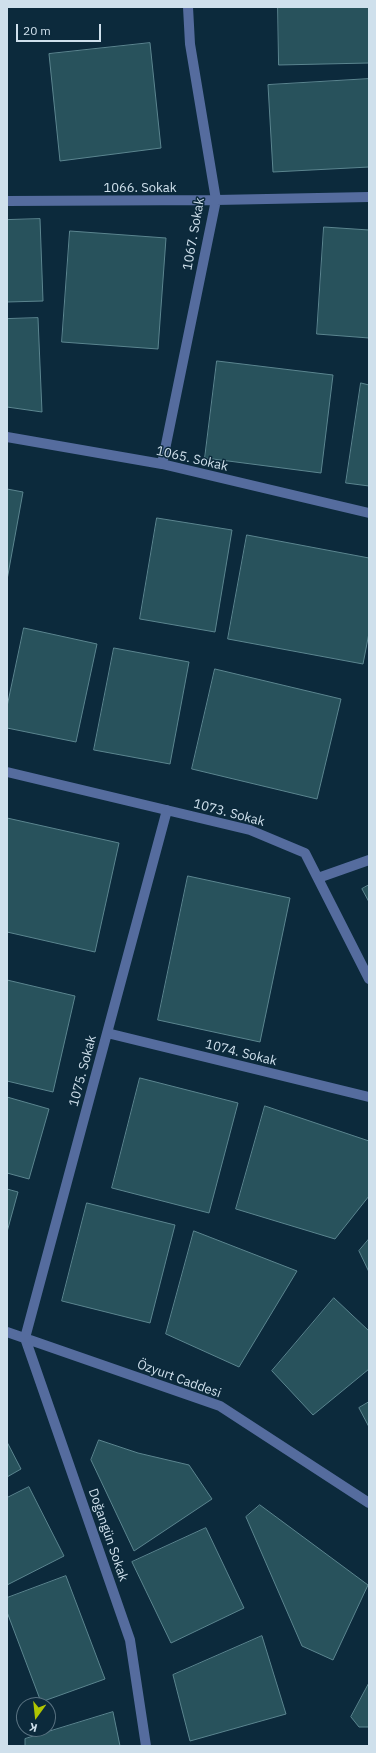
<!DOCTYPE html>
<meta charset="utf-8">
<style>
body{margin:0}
#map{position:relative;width:376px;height:1753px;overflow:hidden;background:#0c2a3c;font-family:"IBM Plex Sans",sans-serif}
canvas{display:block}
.frame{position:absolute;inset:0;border:8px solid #cfe0ec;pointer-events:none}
.north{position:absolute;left:16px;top:1697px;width:40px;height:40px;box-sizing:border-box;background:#0c2a3c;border:1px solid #5a7382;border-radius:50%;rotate:195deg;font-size:11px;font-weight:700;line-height:16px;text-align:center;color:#cfe0ec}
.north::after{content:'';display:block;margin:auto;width:14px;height:18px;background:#b0c501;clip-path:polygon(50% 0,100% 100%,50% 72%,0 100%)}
.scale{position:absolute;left:16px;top:24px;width:85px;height:18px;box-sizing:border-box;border:2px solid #cfe0ec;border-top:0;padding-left:5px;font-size:12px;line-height:14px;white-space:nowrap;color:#cfe0ec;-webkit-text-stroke:3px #0c2a3c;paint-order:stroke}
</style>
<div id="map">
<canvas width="376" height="1753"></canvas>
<div class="frame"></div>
<div class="north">K</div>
<div class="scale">20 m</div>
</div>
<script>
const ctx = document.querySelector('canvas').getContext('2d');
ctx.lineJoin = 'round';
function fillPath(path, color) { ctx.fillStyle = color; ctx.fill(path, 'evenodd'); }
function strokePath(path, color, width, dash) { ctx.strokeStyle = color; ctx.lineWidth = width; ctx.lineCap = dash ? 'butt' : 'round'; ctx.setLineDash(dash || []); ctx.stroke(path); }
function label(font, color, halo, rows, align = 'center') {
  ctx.font = font + ' "IBM Plex Sans",sans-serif'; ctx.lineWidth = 3; ctx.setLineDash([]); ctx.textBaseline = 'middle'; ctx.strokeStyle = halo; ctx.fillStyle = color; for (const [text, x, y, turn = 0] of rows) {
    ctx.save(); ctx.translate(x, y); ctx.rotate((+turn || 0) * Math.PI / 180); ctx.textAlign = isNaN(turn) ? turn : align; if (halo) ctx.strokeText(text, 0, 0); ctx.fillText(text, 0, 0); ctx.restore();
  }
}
const building = new Path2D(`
 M278,7h91v56l-90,2z
 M150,43l11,105 -101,13 -11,-107z
 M369,79v88l-96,5 -5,-87z
 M40,219l3,82 -36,1v-82z
 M324,227l45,3v108l-52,-4z
 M70,231l96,7 -8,111 -96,-7z
 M38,318l4,94 -35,-5v-88z
 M217,361l116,14 -12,98 -116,-15z
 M361,383l8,2v101l-23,-3z
 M7,489l16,3 -16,88z
 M157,518l75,12 -17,102 -75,-13z
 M247,535l122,23v75l-6,31 -135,-25z
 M24,628l73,16 -21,98 -69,-14v-21z
 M114,648l75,14 -19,102 -76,-14z
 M215,669l126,30 -24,100 -125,-30z
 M7,818l112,25 -24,109 -88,-20z
 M188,876l102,22 -30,144 -102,-22z
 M369,885v17l-7,-13z
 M7,980l68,16 -22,96 -46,-11z
 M140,1078l98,25 -29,110 -97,-25z
 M7,1097l42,12 -20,70 -22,-6z
 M265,1106l104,35v55l-34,43 -99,-30z
 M7,1189l11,3 -11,40z
 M87,1203l88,22 -25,98 -88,-22z
 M194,1231l103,40 -58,96 -73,-33z
 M369,1239v33l-10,-21z
 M334,1298l35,33v38l-56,46 -41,-44z
 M369,1402v25l-10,-19z
 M99,1440l39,13 51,12 23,34 -78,52 -43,-91z
 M7,1442l14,27 -14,8z
 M29,1487l35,69 -57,29v-87z
 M260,1505l108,80 -35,75 -31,-14 -56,-129z
 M206,1528l38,80 -73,35 -39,-81z
 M66,1576l39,103 -64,23 -34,-90v-14z
 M262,1636l24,78 -96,27 -17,-66z
 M369,1683v44h-10l-8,-10z
 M113,1712l7,34h-95v-7z`);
fillPath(building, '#28525c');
strokePath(building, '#5b858f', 1);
strokePath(new Path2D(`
 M7,201l209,-1 153,-3
 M7,437l155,27 207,49
 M162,464l54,-264 -26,-156 -2,-37
 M7,772l243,58 55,23 64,126
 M318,878l51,-18
 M107,1033l262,64
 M7,1332l213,74 149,97
 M146,1746l-16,-106 -105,-302 142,-528`), '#556c9e', 10);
label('13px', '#cfe0ec', '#0c2a3c', [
 ["1066. Sokak",140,188],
 ["1067. Sokak",194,234,-80],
 ["1065. Sokak",192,459,13],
 ["1073. Sokak",229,813,15],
 ["1074. Sokak",241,1053,14],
 ["1075. Sokak",83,1071,-75],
 ["Özyurt Caddesi",179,1379,20],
 ["Doğangün Sokak",108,1535,71]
]);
</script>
